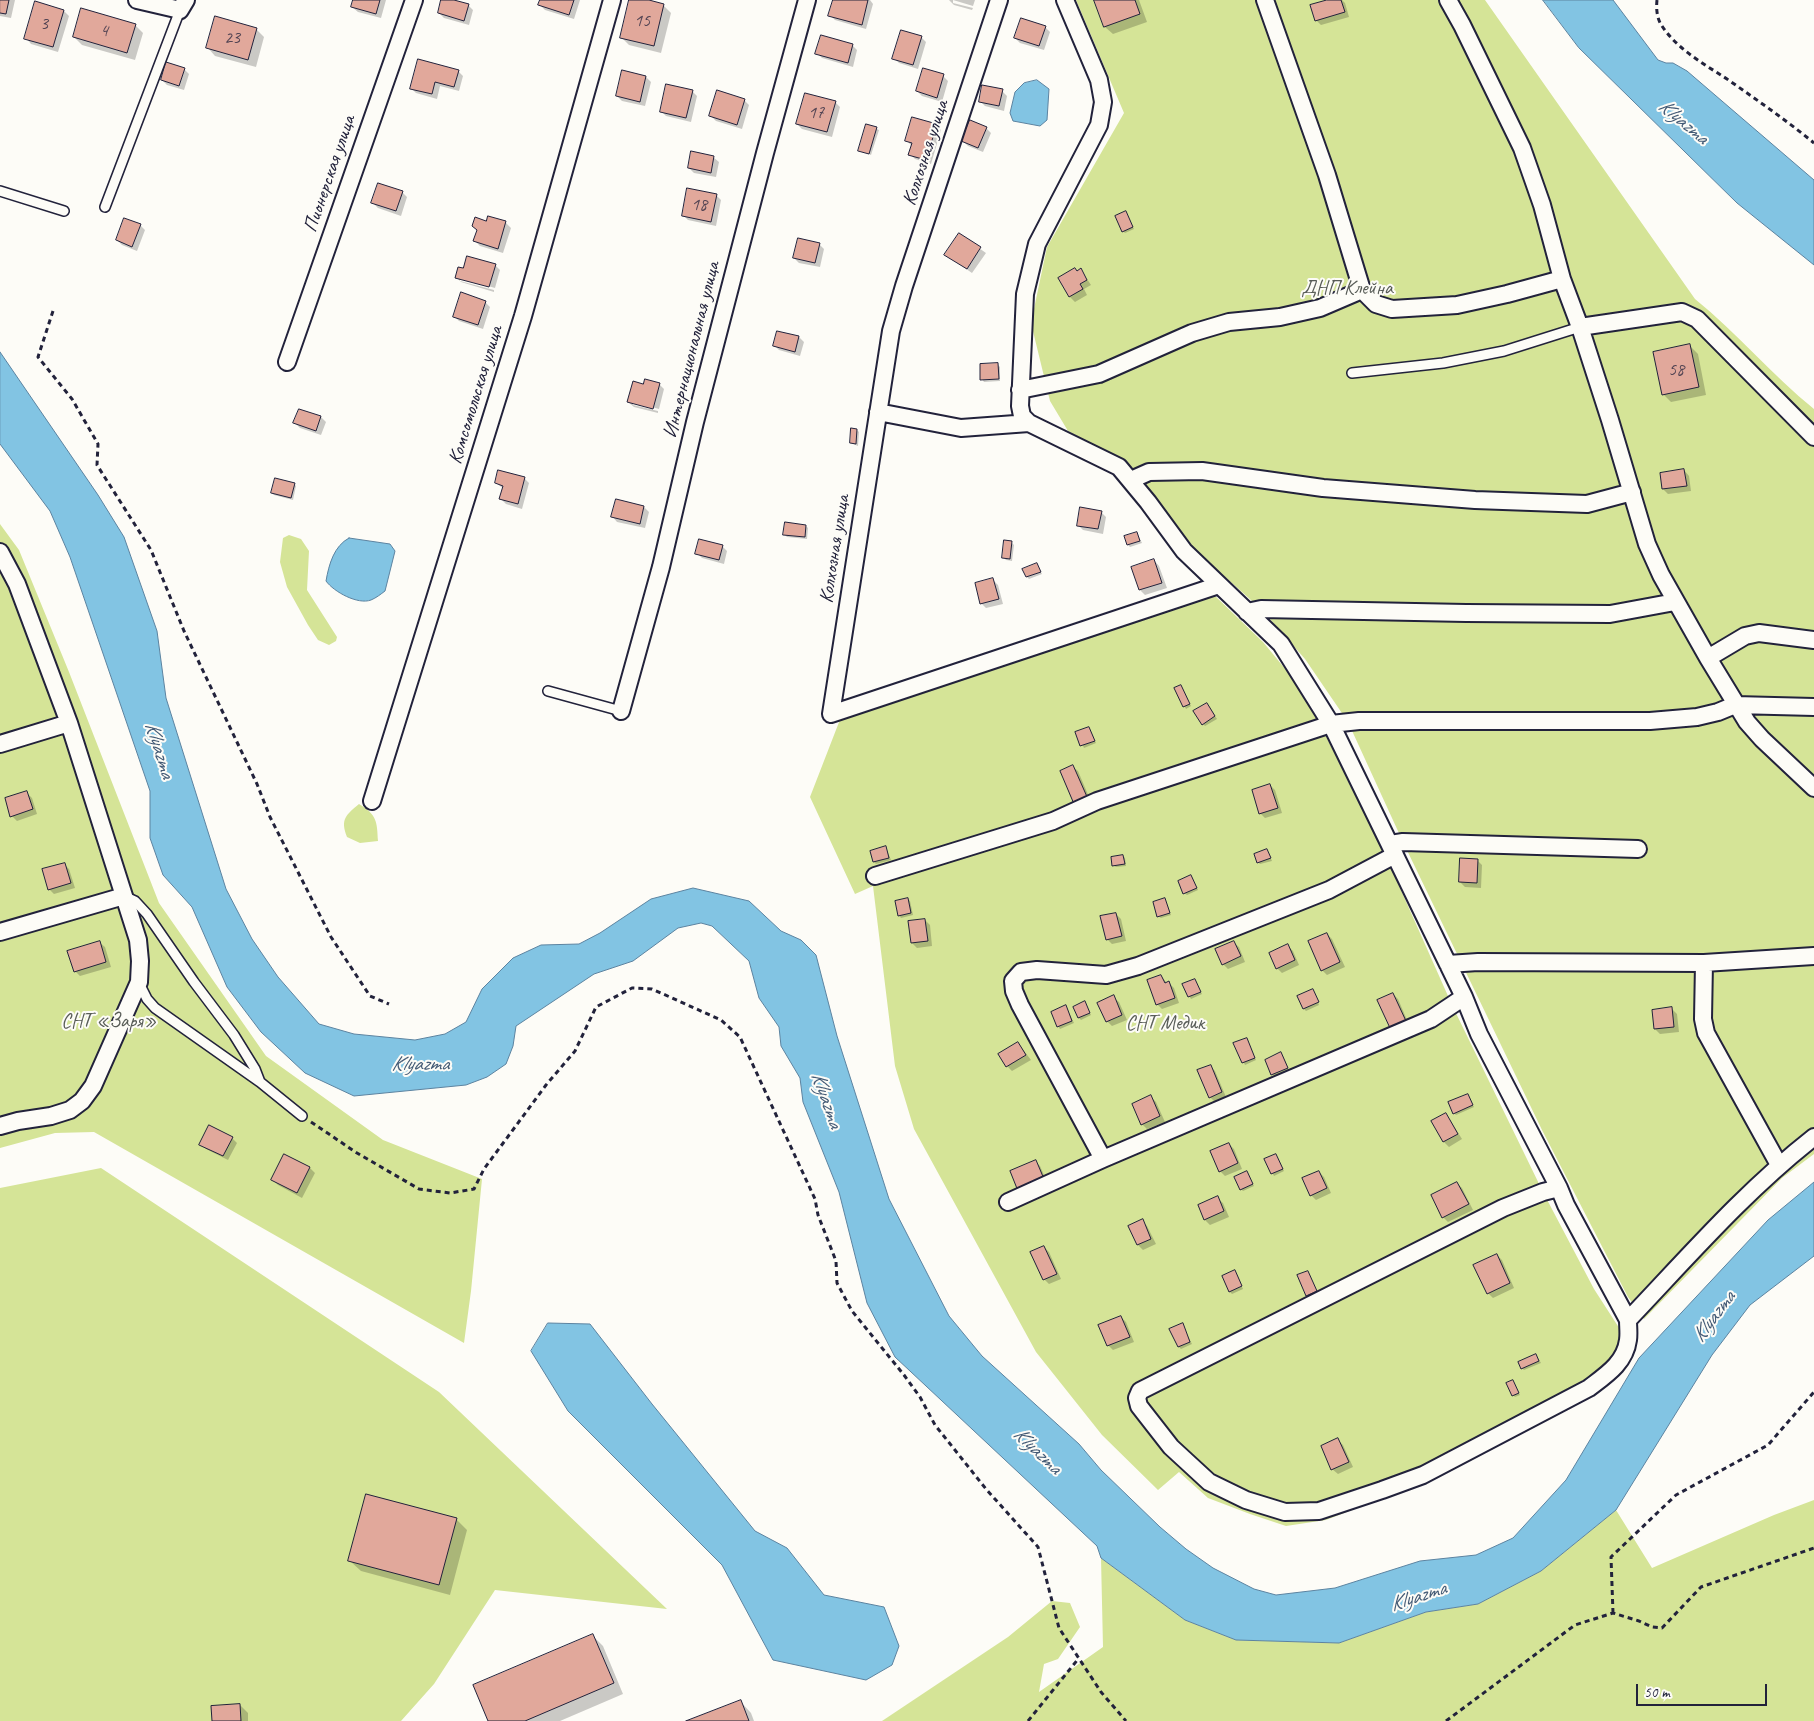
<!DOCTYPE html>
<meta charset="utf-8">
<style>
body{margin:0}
#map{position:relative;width:1814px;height:1721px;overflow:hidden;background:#fdfcf7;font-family:Caveat,sans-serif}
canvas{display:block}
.scale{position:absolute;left:1636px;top:1684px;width:131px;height:22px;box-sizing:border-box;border:2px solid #22223b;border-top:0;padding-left:6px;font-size:15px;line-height:18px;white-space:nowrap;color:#22223b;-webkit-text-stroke:4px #fdfcf7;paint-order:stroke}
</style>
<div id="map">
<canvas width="1814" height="1721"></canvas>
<div class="scale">50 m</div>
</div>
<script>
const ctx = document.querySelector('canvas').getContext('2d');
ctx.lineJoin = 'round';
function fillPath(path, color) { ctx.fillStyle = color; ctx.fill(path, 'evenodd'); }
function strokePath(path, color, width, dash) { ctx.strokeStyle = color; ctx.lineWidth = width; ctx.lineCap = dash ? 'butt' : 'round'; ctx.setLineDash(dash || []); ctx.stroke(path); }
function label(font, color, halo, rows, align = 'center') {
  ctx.font = font + ' Caveat,sans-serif'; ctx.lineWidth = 4; ctx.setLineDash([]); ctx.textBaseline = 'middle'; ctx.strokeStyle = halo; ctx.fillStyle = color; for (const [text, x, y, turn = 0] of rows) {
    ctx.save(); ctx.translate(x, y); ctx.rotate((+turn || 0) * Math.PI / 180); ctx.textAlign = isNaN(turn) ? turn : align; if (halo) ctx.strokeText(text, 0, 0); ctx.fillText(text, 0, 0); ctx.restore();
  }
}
fillPath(new Path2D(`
 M1076,0h409l210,299c42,34 77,76 119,110v745l-32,24 -138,141 -16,-22 -86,-167 -139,-288 -55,-120 -43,-63 -44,-50 -65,-58 -44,-59 -26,-30 -58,-31 -18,-30 -19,-78 16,-76 77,-134z
 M0,524l19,26 50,122 90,231 107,153 117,84 99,39 -11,112 -7,52 -370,-211 -39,1 -55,15z
 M289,535l12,4 8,12 -2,39 30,47 -1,4 -7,4 -11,-5 -10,-15 -21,-38 -7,-25 3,-24z
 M1213,594l50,48 33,40 30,54 66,134 60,135 91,187 51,97 40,62 -14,22 -43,30 -147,77 -104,40 -40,6 -36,-12 -42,-16 -29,-26 -21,18 -56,-55 -66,-83 -122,-223 -19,-63 -22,-180 -18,8 -45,-97 31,-80z
 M359,804c18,11 18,17 19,37l-18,2 -13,-6c-7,-18 -1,-22 12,-33z
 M101,1168l338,224 228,217 -172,-19 -61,94 -33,37h-401v-533z
 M1814,1500v221h-932l126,-84 44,-36 18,2 10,24 -22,32 -14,5 -5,28 64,-45 -2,-89 84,62 51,20 103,3 87,-31 52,-8 63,-33 75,-61 36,58 122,-53z`), '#d5e497');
const water = new Path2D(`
 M1543,0h70l45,60 8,3h7l14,8 127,109v85l-77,-62 -158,-155z
 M1037,80l12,9 -2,31 -7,6 -27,-5 -3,-8 5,-21 9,-9z
 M0,352l98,143 26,42 33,94 9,67 60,191 26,50 26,38 41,47 35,10 61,6 30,-6 21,-12 16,-33 31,-31 28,-13 38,-1 21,-11 51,-34 42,-11 56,13 32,30 20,9 15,15 21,81 52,163 60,117 33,40 97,88 22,26 59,57 26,22 27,19 41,21 22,6 59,-7 85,-27 56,-6 37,-17 53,-58 73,-122 129,-138 46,-38v74l-64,49 -38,50 -96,155 -75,61 -63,33 -52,8 -87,31 -103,-3 -51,-20 -84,-62 -4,-12 -202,-189 -28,-54 -28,-111 -36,-90 -3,-24 -19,-32 -2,-19 -20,-29 -10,-37 -37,-35 -11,-3 -23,5 -45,33 -39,13 -78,52 -3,20 -7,18 -19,13 -21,8 -112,11 -49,-23 -44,-41 -34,-45 -35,-80 -29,-32 -13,-37v-47l-80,-234 -20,-46 -50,-67z
 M349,538l41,6 5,7 -10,40c-4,3 -9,7 -14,9 -13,5 -37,-8 -45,-19 3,-17 8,-35 23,-43z
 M548,1323l42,1 62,80 103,127 32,17 37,47 60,12 15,39 -7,19 -26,15 -93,-20 -51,-95 -154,-154 -37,-60z`);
fillPath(water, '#82c4e3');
strokePath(water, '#5c83a0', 1);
fillPath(new Path2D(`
 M0,0h15l-4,18 -11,-2z
 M354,0h32l-5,18 -23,-6 -6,-5z
 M443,0h6l19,5 5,5 -4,15 -25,-7 -5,-5z
 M541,0h39l-6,19 -29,-9 -5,-5z
 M630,0h14l19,5 8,8 -10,40 -32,-8 -8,-8z
 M834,0h36l3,4 -7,25 -31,-9 -5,-5z
 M949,0h26l-2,6 -20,-6v3l20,5 -1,2 -18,-5z
 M1095,0h44l8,22 -34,12 -8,-7z
 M1332,0h10l3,3 4,14 -28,8 -5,-5z
 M64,11l5,5 -11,36 -27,-8 -5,-6z
 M135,25l8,8 -8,27 -53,-15 -8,-8z
 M1045,27l5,5 -6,18 -24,-7 -5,-5z
 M256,29l8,8 -8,30 -41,-11 -7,-8z
 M921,37l5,5 -8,27 -19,-6 -5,-5z
 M852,45l5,5 -4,17 -31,-9 -5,-5z
 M184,69l5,5 -5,16 -17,-5 -5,-5z
 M458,71l5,5 -4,15 -19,-5 -3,13 -21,-6 -5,-5z
 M943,76l5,5 -6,21 -20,-6 -5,-5z
 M646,77l5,5 -6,24 -23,-5 -5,-5z
 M692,91l5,5 -6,26 -25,-6 -5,-5z
 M1002,91l5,5 -3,15 -19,-5 -5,-5z
 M744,100l5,5 -7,24 -26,-8 -5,-5z
 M835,102l5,5 -8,30 -30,-8 -5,-5z
 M867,125l12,5 -8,25 -12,-5z
 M936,125l5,5 -10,34 -16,-5 -5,-5 1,-9 -5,-5z
 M986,128l5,5 -8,19 -15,-6 -6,-6z
 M713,157l6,5 -3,15 -22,-4 -5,-5z
 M402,192l5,5 -6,19 -23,-8 -5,-5z
 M716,195l5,5 -5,26 -28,-6 -5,-5z
 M1126,213l8,16 -9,4 -2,-2z
 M488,217l18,6 5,5 -8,25 -23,-7 -5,-5z
 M140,225l5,5 -8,21 -15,-6 -5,-5z
 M959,234l27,19 -14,20 -26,-18z
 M819,244l5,5 -4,18 -21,-4 -5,-5z
 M495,265l5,5 -5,18 -35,-10v3l34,9v2l-33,-10 -5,-5 8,-7z
 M1081,270l10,15 -7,4 3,6 -12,7 -5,-5 -10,-18z
 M485,302l5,5 -7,22 -24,-8 -5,-5z
 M799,337l5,5 -4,14 -21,-6 -5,-5z
 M1690,346l8,8 8,41 -35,7 -8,-8z
 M998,365l2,2v14l-16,1 -2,-3z
 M659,384l5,5 -5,20 -26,-7v3l25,6v2l-24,-6 -6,-5 16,-17z
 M299,410l22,7 5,5 -5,13 -21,-7 -5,-5z
 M857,430l2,2 -1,14 -7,-3z
 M1684,470l5,6 2,15 -23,3 -5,-5z
 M524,478l5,5 -7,26 -16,-5 -5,-5 3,-10 -8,-6z
 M294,484l2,2 -3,14 -19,-5 -2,-2z
 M616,500l28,7 5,5 -4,16 -28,-6 -5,-6z
 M1101,512l5,5 -3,17 -20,-4 -5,-5z
 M806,526l2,2 -1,11 -20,-2 -2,-2z
 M1137,533l5,10 -12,4 -2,-2z
 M1012,543l2,2 -2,16 -6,-1 -2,-2z
 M722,546l5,5 -3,13 -22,-6 -5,-5z
 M1154,560l5,6 8,22 -22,7 -5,-5 -7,-22z
 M1037,565l5,9 -13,5 -2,-2z
 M993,580l5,5 5,19 -17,4 -5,-5z
 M1181,687l10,19 -5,3 -10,-20z
 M1209,706l8,13 -12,7 -2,-2z
 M1089,728l7,15 -12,5 -7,-16z
 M1072,766l6,5 14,33 -11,5z
 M1270,785l5,5 7,23 -17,5 -5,-5z
 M27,793l5,5 5,16 -20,7 -5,-5z
 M886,848l5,12 -15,4 -2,-2z
 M1267,850l5,11 -12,3 -2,-2z
 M1123,856l2,2 1,8 -10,1 -3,-2z
 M1477,860l5,5 -1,23 -16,-1 -5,-5z
 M64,864l5,5 6,19 -21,6 -5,-5z
 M1191,876l7,14 -11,5 -3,-2z
 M908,899l2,2 3,14 -12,3 -2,-3z
 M1165,899l6,16 -10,3 -3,-2z
 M1116,914l5,5 5,22 -14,3 -5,-5z
 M925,920l5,5 2,21 -15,2 -5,-5z
 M1327,934l5,5 13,28 -18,8 -5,-5z
 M99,942l6,5 6,20 -31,9 -5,-5z
 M1233,942l6,5 6,15 -17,7 -5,-5z
 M1288,946l5,5 6,14 -17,8 -5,-5z
 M1161,976l6,7h2l5,5 5,15 -17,6 -5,-5z
 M1195,980l7,14 -11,5 -7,-14z
 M1313,991l6,14 -13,6 -2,-2z
 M1393,994l5,5 12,28 -14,6z
 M1113,997l6,5 8,18 -15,6 -5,-5z
 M1086,1005l5,10 -10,5 -2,-2z
 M1067,1009l7,14 -14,6 -2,-3z
 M1672,1009l5,5 2,18 -19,2 -5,-5z
 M1246,1039l10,21 -11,5 -10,-21z
 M1018,1043l13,17 -19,11 -5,-5z
 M1283,1056l6,14 -14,6 -3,-2z
 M1210,1066l5,5 11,26 -11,5 -5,-5z
 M1467,1095l7,12 -18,8 -2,-2z
 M1151,1097l5,5 9,20 -18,7 -5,-5z
 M1445,1114l5,6 12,19 -13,8 -5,-5z
 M232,1138l5,5 -9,17 -22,-11 -5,-5z
 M1229,1144l5,5 8,20 -17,7 -5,-5z
 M285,1155l25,13 5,5 -13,25 -24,-13 -5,-5z
 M1276,1155l8,16 -10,5 -8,-16z
 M1035,1161l5,5 8,18 -24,11z
 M1319,1172l5,5 7,16 -15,7 -5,-5z
 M1247,1173l7,13 -11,5 -2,-2z
 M1457,1183l5,5 11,22 -25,12 -5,-5z
 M1217,1198l6,5 6,14 -19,8 -5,-5 -6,-14z
 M1142,1221l5,5 9,18 -13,6 -5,-5 -8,-19z
 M1044,1247l5,5 12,27 -12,5 -5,-5z
 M1497,1255l5,5 12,28 -21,10 -5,-5z
 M1235,1272l8,17 -11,5 -2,-2z
 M1307,1272l11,21 -9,4 -2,-2z
 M1121,1317l5,5 8,20 -21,8 -5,-5z
 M1182,1325l10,19 -11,5 -2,-2z
 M1536,1355l5,8 -17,7 -2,-2z
 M1513,1382l7,13 -5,2 -2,-2z
 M1338,1440l5,5 10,22 -15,7 -6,-5z
 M456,1519l11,11 -17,65 -89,-24 -11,-10z
 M592,1635l11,11 20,48 -63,27h-70z
 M741,1702l10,11 3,8h-64z
 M240,1705l8,8v8h-35z`), '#0003');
const building = new Path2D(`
 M0,0h9l-3,14 -6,-1z
 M353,0h27l-4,14 -25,-7z
 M441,0h13l15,4 -5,17 -26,-8z
 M540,0h34l-5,15 -31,-10z
 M629,0h20l15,4 -10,42 -34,-8z
 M833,0h35l-6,25 -34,-9z
 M1094,0h41l5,14 -36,13z
 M1327,0h14l4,12 -30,9 -5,-16z
 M35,1l29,9 -11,37 -29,-8z
 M81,8l55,16 -9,29 -54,-16z
 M215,16l42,12 -9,32 -42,-12z
 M1021,18l25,8 -7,20 -25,-8z
 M901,30l21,6 -9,29 -21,-6z
 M821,35l32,9 -5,19 -33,-9z
 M418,59l41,11 -5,17 -19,-5 -3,12 -22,-5z
 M166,62l19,6 -6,18 -18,-6z
 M923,68l21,6 -7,24 -21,-7z
 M622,70l24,6 -6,26 -24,-6z
 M666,84l27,6 -7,28 -26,-6z
 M982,85l21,4 -4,17 -20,-4z
 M717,90l28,9 -8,26 -28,-9z
 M805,93l31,8 -9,31 -31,-8z
 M912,117l25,7 -11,36 -18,-5 4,-12 -7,-2z
 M970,120l17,7 -9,21 -17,-7z
 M866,124l11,3 -8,27 -11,-3z
 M691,151l23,5 -3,17 -23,-5z
 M378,183l25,8 -7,20 -25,-8z
 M687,188l30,6 -6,28 -29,-6z
 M1126,211l7,16 -11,5 -7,-16z
 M488,216l18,5 -8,28 -25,-8 4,-11 -5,-4 3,-9 11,4z
 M124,218l17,6 -9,23 -16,-7z
 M959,233l22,14 -14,22 -23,-14z
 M798,238l22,5 -5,20 -22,-5z
 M467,256l29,8 -7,23 -34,-9 3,-11 5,1z
 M1075,268l2,3 4,-3 6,12 -7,4 3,5 -14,8 -11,-19z
 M461,292l25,9 -8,24 -25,-8z
 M777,331l22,5 -4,16 -22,-6z
 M1690,344l9,43 -37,8 -9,-43z
 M998,363l1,16 -19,1v-16z
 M645,379l15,4 -7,26 -26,-7 6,-21 10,3z
 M299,409l22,7 -5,15 -23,-8z
 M851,428l6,1 -1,15 -6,-1z
 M1684,469l3,17 -25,3 -2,-16z
 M498,470l27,7 -7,27 -19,-5 4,-13 -8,-3z
 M275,478l20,5 -4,15 -20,-5z
 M616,499l28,7 -4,18 -29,-7z
 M1080,507l22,4 -4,18 -21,-3z
 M785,522l21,3 -1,12 -22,-2z
 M1137,532l3,9 -13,4 -3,-9z
 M699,539l24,6 -4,15 -24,-6z
 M1004,540l8,1 -2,18 -8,-1z
 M1154,559l8,24 -23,7 -8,-23z
 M1037,563l4,9 -15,5 -4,-8z
 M993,578l6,21 -19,5 -5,-21z
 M1181,685l9,19 -7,3 -9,-19z
 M1207,703l8,13 -13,9 -9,-14z
 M1089,727l6,14 -15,5 -5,-14z
 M1073,765l15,34 -14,5 -14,-33z
 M1270,784l8,24 -19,6 -7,-24z
 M27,791l6,18 -23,8 -5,-19z
 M886,846l3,12 -16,4 -3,-11z
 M1267,849l4,9 -14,5 -3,-9z
 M1123,855l2,9 -13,2 -1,-9z
 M1460,858l18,1 -1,24 -18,-1z
 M65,863l6,20 -23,7 -6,-21z
 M1191,875l6,13 -14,6 -5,-13z
 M908,898l3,15 -13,3 -3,-15z
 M1165,898l5,15 -13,4 -4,-15z
 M1116,913l6,23 -16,4 -6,-24z
 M925,919l3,22 -17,2 -3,-22z
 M1327,933l13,29 -19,9 -13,-30z
 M100,941l6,21 -32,10 -7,-21z
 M1234,941l7,15 -19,9 -7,-16z
 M1288,944l7,16 -19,9 -7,-16z
 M1161,975l4,8 4,-2 6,17 -19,7 -9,-25z
 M1195,979l6,13 -13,5 -6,-13z
 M1313,989l6,13 -16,7 -6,-13z
 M1393,993l13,28 -16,7 -13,-28z
 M1114,995l8,20 -16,7 -9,-19z
 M1085,1001l5,12 -12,5 -5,-11z
 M1066,1005l6,16 -15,6 -6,-15z
 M1672,1007l2,20 -20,2 -2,-19z
 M1247,1038l8,20 -13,5 -9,-20z
 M1018,1042l8,13 -20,12 -8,-13z
 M1281,1052l7,16 -17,7 -6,-15z
 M1211,1065l11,27 -13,6 -12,-28z
 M1468,1094l5,11 -20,9 -5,-12z
 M1151,1095l9,21 -19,9 -9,-21z
 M1446,1113l12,21 -15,8 -12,-21z
 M209,1125l24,12 -10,19 -24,-11z
 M1229,1143l9,20 -19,9 -9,-21z
 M284,1154l26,13 -13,26 -26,-13z
 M1276,1154l7,15 -12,5 -7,-15z
 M1036,1160l8,19 -26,12 -8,-20z
 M1247,1171l6,13 -13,6 -6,-13z
 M1319,1171l8,17 -17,8 -8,-18z
 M1457,1182l12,22 -27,14 -11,-23z
 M1218,1196l6,15 -20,9 -6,-15z
 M1143,1219l8,20 -14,6 -9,-19z
 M1044,1246l13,28 -14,6 -13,-28z
 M1497,1254l13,29 -23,11 -14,-29z
 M1235,1270l7,16 -13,6 -7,-16z
 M1308,1271l9,20 -11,5 -9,-21z
 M1121,1316l9,21 -23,9 -9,-21z
 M1183,1323l7,19 -12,5 -9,-18z
 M1536,1354l3,7 -18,8 -3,-7z
 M1513,1380l6,13 -7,3 -6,-13z
 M1338,1438l11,24 -18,8 -10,-24z
 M366,1494l91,24 -18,67 -91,-24z
 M593,1634l21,49 -89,38h-37l-15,-36z
 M741,1700l8,21h-63z
 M240,1704l1,17h-29l-1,-15z`);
fillPath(building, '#e1a89b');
strokePath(building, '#22223b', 1);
const service = new Path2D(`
 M0,191l64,20
 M105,207l75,-197
 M1352,373l91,-10 61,-12 76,-24
 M548,691l73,20
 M124,896l11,5 12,13 47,68 40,53 21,34 5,13
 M139,983l8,16 8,9 105,74 42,34`);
const minor = new Path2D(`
 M137,0l43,10 6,-10
 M999,0l-95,286 -13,45 -60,383 388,-129
 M1065,0l34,80 4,22 -4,23 -62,119 -12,50 -5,112 2,10 7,7 90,44 29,35 36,49 97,93 50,80 133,273 15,37 80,154 7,17 62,115c0,7 1,14 0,20 -3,23 -22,35 -39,48l-166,87 -41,15 -63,21 -34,1 -39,-12 -37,-18 -38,-35 -32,-41 -2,-8 3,-7 363,-183 40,-16 16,-4
 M1265,0l62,175 35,115 14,14 16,5 65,-4 50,-11 55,-15
 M1448,0l14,25 60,123 20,57 20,74 18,48 30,93 37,124 14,31 47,83 39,64 15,17 52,49
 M1580,327l102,-15 15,7 117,118
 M287,362l127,-362
 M1020,390l79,-16 93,-41 37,-11 51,-5 40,-9 42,-18
 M878,412l83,16 68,-5
 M1131,480l18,-8 53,-1 121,17 152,12 112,4 45,-12
 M0,552l17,32 52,139 69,217 2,21 -1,21 -46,104 -11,15 -12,9 -19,6 -33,5 -18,5
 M1247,612l14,-3 205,4 144,1 65,-12
 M1708,658l37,-22 14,-3 55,7
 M621,711l40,-144 34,-145 70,-269 42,-153
 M0,744l69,-21
 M372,801l151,-485 89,-316
 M1390,844l13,-2 235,7
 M875,876l178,-55 44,-20 234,-77 28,-3h291l47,-4 21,-5 17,-7 79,2
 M0,932l124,-36
 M1704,963l-1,56 3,14 73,132
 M1448,964l30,-2 226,1 110,-7
 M1103,1159l-83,-154 -6,-14 -1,-10 8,-9 16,-2 69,5 32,-9 191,-76 66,-35
 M1008,1202l95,-43 328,-140 33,-22
 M1628,1320c60,-63 117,-129 186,-183`);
strokePath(service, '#22223b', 12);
strokePath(minor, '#22223b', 20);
strokePath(new Path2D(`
 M1657,0c-1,9 0,19 5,26 15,23 42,38 65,53 30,21 59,41 87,64
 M53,311l-15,46 34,42 26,45 -1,21 54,85 33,81 73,153 13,33 61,120 39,59 19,8
 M311,1122l46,31 62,36 31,4 24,-4 10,-20 62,-84 29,-34 21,-44 36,-19 20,1 69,31 19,17 75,162 3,16 18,46 1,22 15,28 52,64 16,22 15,28 51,64 52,58 21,81 42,64 25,29
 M1613,1613l-2,-56 65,-62 92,-50 46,-53
 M1028,1721l51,-63
 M1446,1721l129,-96 38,-12 26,8 13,6 10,1 39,-41 113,-39`), '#22223b', 3, [5, 4]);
strokePath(service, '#fdfcf7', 9);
strokePath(minor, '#fdfcf7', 16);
label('18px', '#524453', null, [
 ["15",642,21],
 ["3",44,24],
 ["4",104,31],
 ["23",232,38],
 ["17",816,113],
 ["18",699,205],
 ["58",1676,370]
]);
label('20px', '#22223b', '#fdfcf7', [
 ["Колхозная улица",926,153,-72],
 ["Пионерская улица",330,174,-71],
 ["Интернациональная улица",692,350,-76],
 ["Комсомольская улица",476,395,-73],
 ["Колхозная улица",835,549,-81]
]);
label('20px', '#585c57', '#fdfcf7', [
 ["ДНП Клейна",1347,289],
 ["СНТ «Заря»",109,1022],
 ["СНТ Медик",1165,1024]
]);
label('italic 21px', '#445b76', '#fdfcf7', [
 ["Klyazma",1683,122,40],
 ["Klyazma",159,750,73],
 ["Klyazma",420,1064],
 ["Klyazma",826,1100,71],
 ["Klyazma",1714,1317,-53],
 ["Klyazma",1037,1451,44],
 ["Klyazma",1418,1597,-18]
]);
</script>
